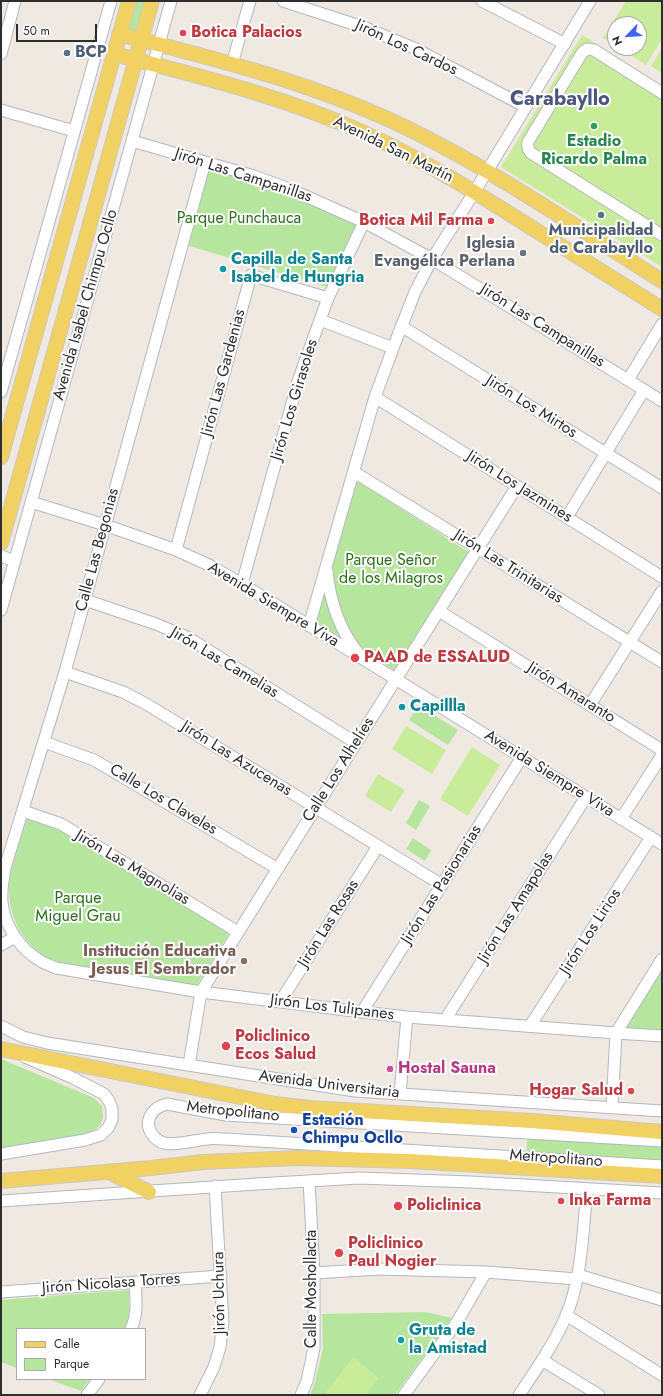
<!DOCTYPE html>
<meta charset="utf-8">
<style>
body{margin:0}
#map{position:relative;width:663px;height:1396px;overflow:hidden;background:#efe9e1;font-family:Jost,sans-serif}
canvas{display:block}
.frame{position:absolute;inset:0;border:2px solid #2e2e2e;pointer-events:none}
.legend{position:absolute;left:16px;top:1328px;width:130px;height:52px;box-sizing:border-box;background:#fff;border:1px solid #ababab;margin:0;padding:5px 7px;list-style:none;font-size:12px;color:#2e2e2e}
.legend li{display:flex;align-items:center;gap:8px;height:20px}
.legend b{width:20px;border:1px solid #ababab}
.north{position:absolute;left:607px;top:16px;width:40px;height:40px;box-sizing:border-box;background:#fff;border:1px solid #ababab;border-radius:50%;rotate:245deg;font-size:11px;font-weight:700;line-height:16px;text-align:center;color:#2e2e2e}
.north::after{content:'';display:block;margin:auto;width:14px;height:18px;background:#4264fb;clip-path:polygon(50% 0,100% 100%,50% 72%,0 100%)}
.scale{position:absolute;left:16px;top:24px;width:81px;height:18px;box-sizing:border-box;border:2px solid #2e2e2e;border-top:0;padding-left:5px;font-size:12px;line-height:14px;white-space:nowrap;color:#2e2e2e;-webkit-text-stroke:3px #fff;paint-order:stroke}
</style>
<div id="map">
<canvas width="663" height="1396"></canvas>
<div class="frame"></div>
<ul class="legend">
<li><b style="height:5px;background:#f2d163"></b>Calle</li>
<li><b style="height:11px;background:#b6e59e"></b>Parque</li>
</ul>
<div class="north">N</div>
<div class="scale">50 m</div>
</div>
<script>
const ctx = document.querySelector('canvas').getContext('2d');
ctx.lineJoin = 'round';
function fillPath(path, color) { ctx.fillStyle = color; ctx.fill(path, 'evenodd'); }
function strokePath(path, color, width, dash) { ctx.strokeStyle = color; ctx.lineWidth = width; ctx.lineCap = dash ? 'butt' : 'round'; ctx.setLineDash(dash || []); ctx.stroke(path); }
function label(font, color, halo, rows, align = 'center') {
  ctx.font = font + ' Jost,sans-serif'; ctx.lineWidth = 4; ctx.setLineDash([]); ctx.textBaseline = 'middle'; ctx.strokeStyle = halo; ctx.fillStyle = color; for (const [text, x, y, turn = 0] of rows) {
    ctx.save(); ctx.translate(x, y); ctx.rotate((+turn || 0) * Math.PI / 180); ctx.textAlign = isNaN(turn) ? turn : align; if (halo) ctx.strokeText(text, 0, 0); ctx.fillText(text, 0, 0); ctx.restore();
  }
}
fillPath(new Path2D(`
 M134,1h12l-9,31 -11,-3z
 M209,169c51,14 99,33 147,55l-29,63 -141,-42z
 M356,480l114,73 -76,117 -30,-20 -8,-7 -18,-34 -7,-37z
 M325,586l19,53 -28,-17z
 M418,705l40,25 -10,15 -39,-25z
 M419,800l11,6 -14,24 -10,-7z
 M27,819l34,12 169,101 -33,53 -134,-20c-39,-14 -59,-49 -53,-90 1,-6 4,-12 5,-17 4,-13 8,-26 12,-39z
 M413,838l18,12 -6,11 -19,-12z
 M662,970v62l-37,-2z
 M1,1059l93,39 8,8 1,11 -2,7 -6,6 -16,5 -78,14z
 M528,1137l134,8v16l-136,-9z
 M129,1290v21l-3,18h-109v39l-16,-6v-62z
 M426,1312l26,6 -57,77h-85l5,-13 8,-34 -1,-34z
 M48,1379h42l-9,12z`), '#b6e59e');
fillPath(new Path2D(`
 M626,1h36v38l-16,26 -26,-17h19v-24h-24v21l-12,-7z
 M582,35l80,50v182l-161,-100z
 M662,48v25l-11,-7z
 M406,726l40,24 -14,24 -40,-25z
 M472,747l28,18 -32,51 -28,-17z
 M378,774l27,16 -14,22 -26,-16z
 M353,1357l26,21 -13,17h-42z`), '#c9ec9a');
const minor = new Path2D(`
 M283,1l83,27 50,21 110,58
 M482,1l83,43
 M1,54l14,-53
 M232,64l18,-63
 M662,93l-68,-43 -7,-1 -5,4 -54,89c-1,5 0,7 3,11l131,82
 M1,110l73,21
 M132,141l122,35 38,14 72,32 68,37 230,142
 M205,162l-140,510 -60,196c-2,12 -4,22 -3,34 2,23 18,47 37,58 5,4 11,5 17,8l145,24 161,20 45,5 209,16 46,3
 M320,320l73,28
 M401,326l261,162
 M628,380l34,-56
 M1,392l110,-391
 M375,397l287,180
 M354,472l308,190
 M31,502l74,23 71,25 35,16 31,18 420,260
 M567,517l77,-127
 M176,550l75,-275 77,23
 M1,556l14,5
 M327,571c3,31 12,58 31,82
 M242,584l57,-206 29,-80 36,-76
 M85,600l71,24 31,13 169,106
 M1,610l170,-609
 M439,611l223,139
 M309,626l66,-229 18,-49 22,-56 17,-33 43,-68 115,-190
 M65,672l58,20 25,13 294,180
 M590,705l72,-114
 M44,742l50,18 184,109
 M23,811l38,13 177,108
 M621,819l41,-64
 M1,945l14,-8
 M280,1002l98,-156
 M362,1012l160,-255
 M445,1020l141,-223
 M1,1026l22,11 24,6 308,48 307,20
 M530,1026l121,-189
 M189,1065l12,-73 155,-249 161,-257
 M400,1094l7,-77
 M612,1107l4,-74 46,-74
 M662,1141l-436,-26 -59,-11c-8,2 -15,6 -18,15 -3,10 5,21 15,24 9,3 33,-3 43,-4 6,-1 13,0 19,0l436,27
 M1,1154l84,-14 16,-5 7,-7 4,-8v-11l-3,-8 -5,-7 -31,-16 -48,-21
 M1,1201l256,-17 102,-6 112,4 191,11
 M314,1273l65,-4 107,3 91,7
 M578,1275l84,25
 M1,1292l220,-16
 M566,1315l96,60
 M131,1329c7,-15 5,-31 4,-47
 M542,1360l57,35
 M87,1395l12,-16
 M200,1395l14,-28 6,-20 3,-24 -8,-137
 M301,1395l6,-14 7,-33v-75l-5,-92
 M404,1395l53,-73 29,-50
 M519,1395c17,-25 35,-51 47,-79 16,-37 17,-87 21,-127`);
const major = new Path2D(`
 M119,34c93,24 186,47 273,87 95,44 182,105 270,160
 M114,54c83,22 168,42 248,78 60,27 115,61 170,96 44,27 87,54 130,81
 M1,457l128,-456
 M1,543l151,-542
 M1,1049l274,55 35,4 222,13 130,11
 M109,1172l40,20
 M1,1181l150,-13 52,-6 94,-4 112,3 253,15`);
strokePath(minor, '#b4b7c1', 13);
strokePath(major, '#c9c9c9', 16);
strokePath(minor, '#fff', 11);
strokePath(major, '#f2d163', 14);
for (const [x, y, r, color] of [
 [183,33,4,"#e0444e"],
 [67,53,4,"#5c6f8a"],
 [594,126,4,"#2e9e5b"],
 [601,215,4,"#5c6f8a"],
 [491,221,4,"#e0444e"],
 [523,253,4,"#6b7280"],
 [223,269,4,"#0f9aa8"],
 [355,658,5,"#e0444e"],
 [402,707,4,"#0f9aa8"],
 [244,961,4,"#8d6e63"],
 [226,1046,5,"#e0444e"],
 [390,1069,4,"#d1479c"],
 [631,1091,4,"#e0444e"],
 [294,1130,4,"#1a4fb4"],
 [561,1201,4,"#e0444e"],
 [398,1206,5,"#e0444e"],
 [339,1253,5,"#e0444e"],
 [401,1340,4,"#0f9aa8"]
]) { const dot = new Path2D(); dot.arc(x, y, r, 0, 2 * Math.PI); ctx.fillStyle = color; ctx.fill(dot); strokePath(dot, '#fff', 1.5); }
label('bold 16px', '#be3a42', '#fff', [
 ["Botica Palacios",191,33],
 ["Botica Mil Farma",483,221,"right"],
 ["PAAD de ESSALUD",364,658],
 ["Policlinico",235,1037],
 ["Ecos Salud",235,1055],
 ["Hogar Salud",623,1091,"right"],
 ["Inka Farma",569,1201],
 ["Policlinica",407,1206],
 ["Policlinico",348,1244],
 ["Paul Nogier",348,1262]
], 'left');
label('16px', '#2e2e2e', '#fff', [
 ["Jirón Los Cardos",406,48,25],
 ["Avenida San Martín",393,150,26],
 ["Jirón Las Campanillas",243,176,18],
 ["Avenida Isabel Chimpu Ocllo",86,305,-74],
 ["Jirón Las Campanillas",542,326,32],
 ["Jirón Las Gardenias",224,373,-75],
 ["Jirón Los Girasoles",295,400,-73],
 ["Jirón Los Mirtos",531,407,32],
 ["Jirón Los Jazmines",519,487,32],
 ["Calle Las Begonias",98,550,-75],
 ["Jirón Las Trinitarias",508,567,32],
 ["Avenida Siempre Viva",273,605,31],
 ["Jirón Las Camelias",224,663,31],
 ["Jirón Amaranto",571,693,32],
 ["Jirón Las Azucenas",236,759,32],
 ["Calle Los Alhelíes",339,770,-58],
 ["Avenida Siempre Viva",549,774,32],
 ["Calle Los Claveles",163,800,31],
 ["Jirón Las Magnolias",132,868,31],
 ["Jirón Las Pasionarias",442,885,-58],
 ["Jirón Las Amapolas",516,908,-58],
 ["Jirón Las Rosas",329,924,-58],
 ["Jirón Los Lirios",591,932,-57],
 ["Jirón Los Tulipanes",332,1008,7],
 ["Avenida Universitaria",329,1085,7],
 ["Metropolitano",233,1112,6],
 ["Metropolitano",556,1159,4],
 ["Jirón Nicolasa Torres",111,1284,-4],
 ["Calle Moshollacta",312,1289,-90],
 ["Jirón Uchura",220,1293,-91]
]);
label('bold 16px', '#4e5e75', '#fff', [
 ["BCP",75,53],
 ["Municipalidad",601,231,"center"],
 ["de Carabayllo",601,249,"center"]
], 'left');
label('bold 16px', '#27864d', '#fff', [
 ["Estadio",594,142],
 ["Ricardo Palma",594,160]
]);
label('16px', '#2c6e1b', '#fff', [
 ["Parque Punchauca",239,219],
 ["Parque Señor",391,561],
 ["de los Milagros",391,579],
 ["Parque",78,899],
 ["Miguel Grau",78,917]
]);
label('bold 16px', '#5b616d', '#fff', [
 ["Iglesia",515,244],
 ["Evangélica Perlana",515,262]
], 'right');
label('bold 16px', '#0d838f', '#fff', [
 ["Capilla de Santa",231,260],
 ["Isabel de Hungria",231,278],
 ["Capillla",410,707],
 ["Gruta de",409,1331],
 ["la Amistad",409,1349]
], 'left');
label('bold 16px', '#785e54', '#fff', [
 ["Institución Educativa",236,952],
 ["Jesus El Sembrador",236,970]
], 'right');
label('bold 16px', '#b23c85', '#fff', [
 ["Hostal Sauna",398,1069]
], 'left');
label('bold 16px', '#164399', '#fff', [
 ["Estación",302,1121],
 ["Chimpu Ocllo",302,1139]
], 'left');
label('bold 20px', '#4d5680', '#fff', [
 ["Carabayllo",560,100]
]);
</script>
